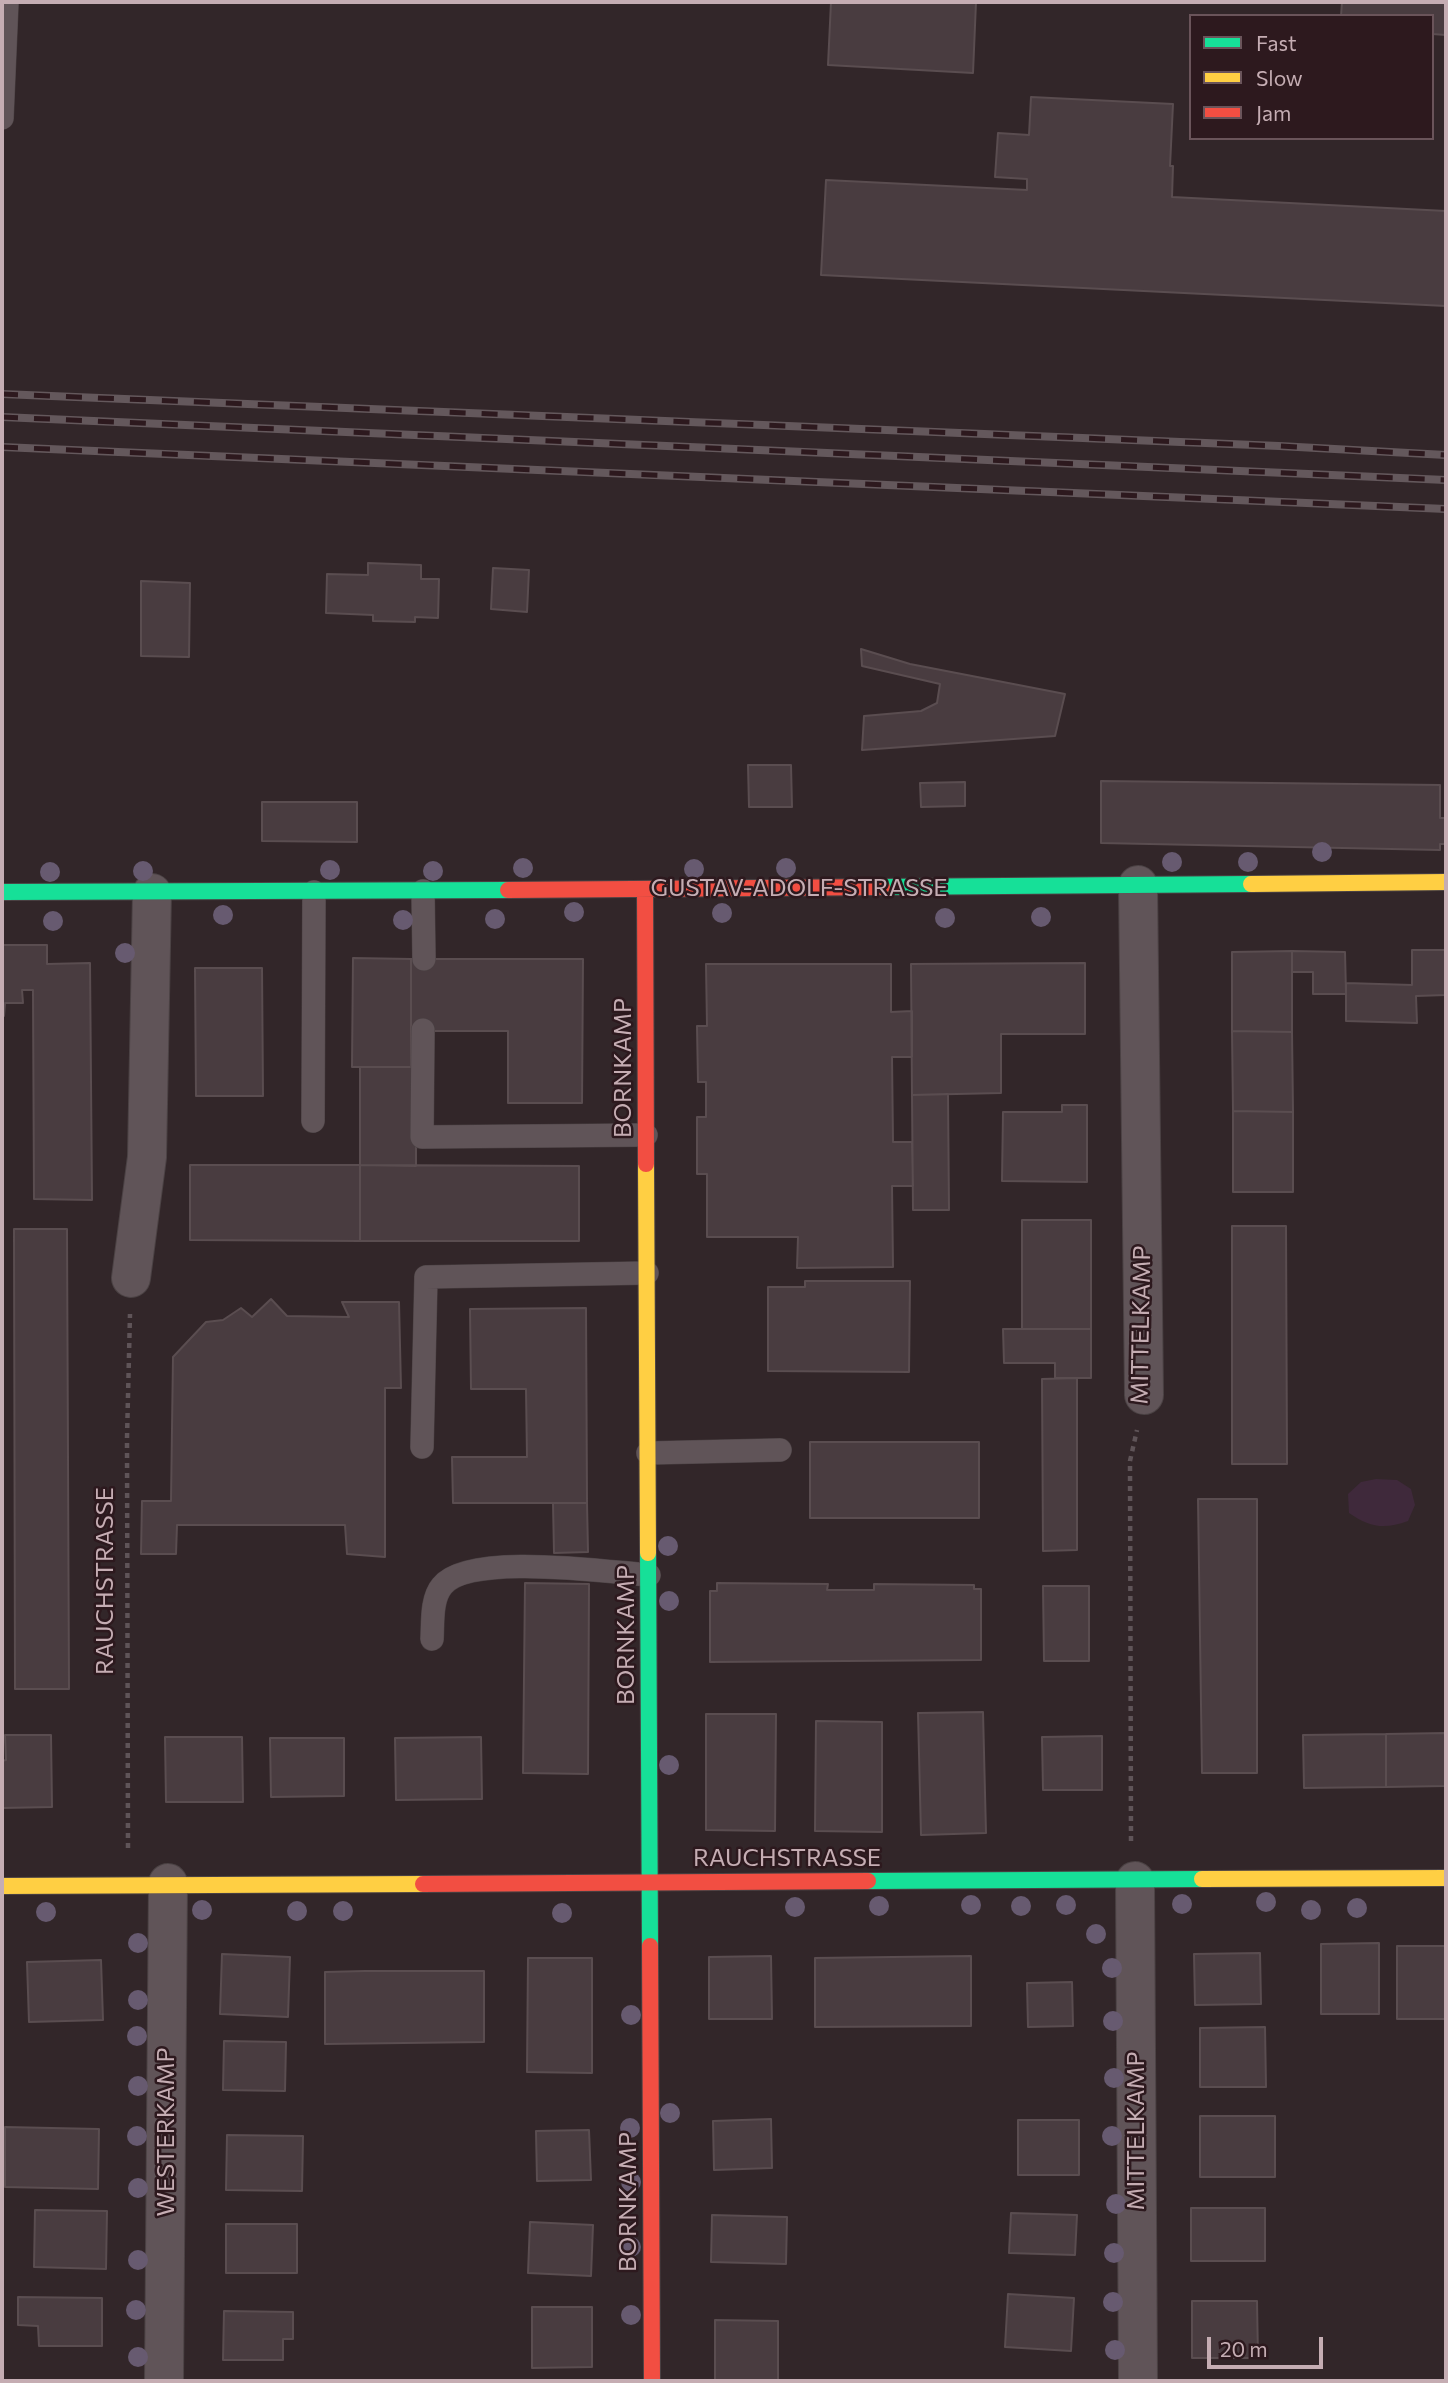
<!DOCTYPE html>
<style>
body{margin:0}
#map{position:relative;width:1448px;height:2383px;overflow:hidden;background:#322629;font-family:Commissioner,sans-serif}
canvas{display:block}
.frame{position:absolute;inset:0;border:4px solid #c5adb3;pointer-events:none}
.legend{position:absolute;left:1189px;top:14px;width:245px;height:126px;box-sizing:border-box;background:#2d191e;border:2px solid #6a545a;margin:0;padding:9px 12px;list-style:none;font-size:21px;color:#c5adb3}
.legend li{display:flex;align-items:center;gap:14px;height:35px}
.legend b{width:35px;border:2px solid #6a545a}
.scale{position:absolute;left:1207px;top:2337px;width:116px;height:32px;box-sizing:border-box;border:4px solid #c5adb3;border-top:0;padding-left:9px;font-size:21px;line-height:24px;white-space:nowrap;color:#c5adb3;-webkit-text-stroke:5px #2d191e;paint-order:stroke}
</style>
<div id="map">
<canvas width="1448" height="2383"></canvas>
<div class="frame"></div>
<ul class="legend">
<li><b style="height:9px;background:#16e098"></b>Fast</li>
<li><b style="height:9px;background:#ffcf43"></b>Slow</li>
<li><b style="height:9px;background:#f24e42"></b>Jam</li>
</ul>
<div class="scale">20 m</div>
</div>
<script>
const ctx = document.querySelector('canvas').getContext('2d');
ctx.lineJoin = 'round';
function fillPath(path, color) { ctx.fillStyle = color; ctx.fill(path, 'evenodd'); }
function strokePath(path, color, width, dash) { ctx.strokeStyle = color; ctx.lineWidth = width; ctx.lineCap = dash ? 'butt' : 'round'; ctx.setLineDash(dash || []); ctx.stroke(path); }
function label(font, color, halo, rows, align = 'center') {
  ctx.font = font + ' Commissioner,sans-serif'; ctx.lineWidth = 5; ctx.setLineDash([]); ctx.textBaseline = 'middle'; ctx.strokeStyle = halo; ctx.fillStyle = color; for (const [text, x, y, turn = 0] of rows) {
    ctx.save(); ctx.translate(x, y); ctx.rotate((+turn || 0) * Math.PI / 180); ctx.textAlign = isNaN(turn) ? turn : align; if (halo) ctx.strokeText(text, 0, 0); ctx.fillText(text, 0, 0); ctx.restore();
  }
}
fillPath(new Path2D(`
 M1376,1479l21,1 14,9 4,16 -7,16c-24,9 -39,6 -59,-8l-1,-19 13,-12z`), '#3f293b');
const building = new Path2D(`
 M831,2h145l-3,71 -145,-8z
 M1342,2h104v33l-14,-1v-18h-91z
 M1031,97l142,7 -3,62h3l-1,31 274,14v95l-625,-31 5,-95 201,10v-11l-32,-2 3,-44 31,2z
 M368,563l53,2v14h18l-1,39 -23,-1v5l-42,-1v-6l-47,-2 1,-39 41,1z
 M493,568l36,2 -2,42 -36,-3z
 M141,581l49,2 -1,74 -48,-1z
 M861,649l49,15 155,30 -10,42 -193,14 2,-34 57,-5 16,-8 3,-19 -78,-18z
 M748,765h43l1,42h-43z
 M1101,781l339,4v33h6v26h-6v6l-339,-7z
 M965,782v24l-44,1 -1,-24z
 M262,802h95v40l-95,-1z
 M2,945h45v19l43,-1 2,237 -58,-1 -1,-209h-11l1,13h-18l-1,13h-2z
 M1412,950h34v45l-30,1 1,27 -71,-2v-38l66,2z
 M1292,951v81l-60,-1v-79z
 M1292,951l53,1 1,42h-33v-22h-21z
 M353,958l58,1v108h-59z
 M411,959h172l-1,144h-74v-72h-97z
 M1085,963v71h-84v59l-89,2 -1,-131z
 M706,964h185v48l21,-1v46h-20l1,85h19l1,44h-21l1,81 -96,1 1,-31h-91v-63h-10v-57h9v-35h-8l-1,-56h10z
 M195,968h67l1,128h-67z
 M1232,1031l60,1 1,80 -60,-1z
 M360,1067h56v99l-56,-1z
 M948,1094l1,116h-36l-1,-115z
 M1062,1105h25v77l-85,-1 1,-69h59z
 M1233,1111l60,1v80h-60z
 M190,1165h170v76l-170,-1z
 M360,1165l219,1v75h-219z
 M1022,1220h69v109h-69z
 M1232,1226h54l1,238h-55z
 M14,1229h53l2,460h-54z
 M805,1281h105l-1,91 -141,-1v-84h37z
 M271,1299l16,17 62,1 -7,-15h57l2,86h-16v169l-38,-3 -2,-29h-168l-1,29h-35l1,-53h29l2,-144 33,-35 17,-2 18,-12 11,9z
 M586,1308l1,195h-134l-1,-46h75l-1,-68h-55l-1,-80z
 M1003,1329h88v49h-36v-15h-51z
 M1077,1378v172l-34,1 -1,-172z
 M810,1442h169v76h-169z
 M1198,1499h59v274h-55z
 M553,1503h34l1,49 -34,1z
 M525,1583l64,1 -1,190 -65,-1z
 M717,1583l111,1 -1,6h47v-6l100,1v4h7v71l-271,2v-71h7z
 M1043,1586h46v75h-45z
 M983,1712l3,121 -65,2 -3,-122z
 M706,1714h70l-1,117 -69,-1z
 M816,1721l66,1v110l-67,-1z
 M1446,1733v53l-60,1v-53z
 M1386,1734v53l-82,1 -1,-53z
 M5,1735h46l1,72 -50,1v-47l4,-1z
 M1102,1736v54h-59l-1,-53z
 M165,1737h77l1,65h-77z
 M481,1737l1,62 -86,1 -1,-62z
 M270,1738h74v58l-73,1z
 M1379,1943v71h-58v-70z
 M1397,1946h49v73h-49z
 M1260,1953l1,51 -66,1 -1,-51z
 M222,1954l68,3 -2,60 -68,-3z
 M771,1956l1,63h-63v-62z
 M971,1956v70l-156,1v-69z
 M528,1958h64v115l-65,-1z
 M101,1960l2,60 -74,2 -2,-60z
 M365,1971h119v71l-159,2v-72z
 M1072,1982l1,44 -45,1 -1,-44z
 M1265,2027l1,60h-66v-59z
 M224,2041l62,1 -1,49 -62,-1z
 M1200,2116h75v61h-75z
 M771,2119l1,49 -58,2 -1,-49z
 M1018,2120h61v55h-61z
 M5,2127l94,2 -1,60 -93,-2z
 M589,2130l2,50 -54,1 -1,-50z
 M227,2135l76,1 -1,55 -76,-1z
 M1191,2208h74v53h-74z
 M35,2210l72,1 -1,58 -72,-2z
 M1011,2213l66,2 -2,40 -66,-2z
 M712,2215l75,2 -1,47 -75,-2z
 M530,2222l63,3 -2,51 -63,-3z
 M226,2224h71v49h-71z
 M1008,2294l66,4 -3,53 -66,-4z
 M18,2297l84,1v48h-63l-1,-20 -20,-1z
 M1192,2301h65l1,57h-66z
 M532,2307h60v60l-60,1z
 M224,2311l69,1v27h-10v21h-60z
 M715,2320l63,1v60h-63z`);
fillPath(building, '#493c40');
strokePath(building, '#5a4d50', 2);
const lane = new Path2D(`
 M2,118l5,-116
 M423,891l1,68
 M423,1030l-1,107 224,-2
 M313,1121l1,-229
 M422,1447l4,-170 221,-4
 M648,1453l132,-3
 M432,1639c1,-16 -1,-40 10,-53 26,-34 165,-14 207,-11`);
const street = new Path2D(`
 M1138,885l6,510
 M131,1278l16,-121 5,-264
 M1135,1881l3,500
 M164,2381l4,-498`);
const fast = new Path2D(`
 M882,887l369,-3
 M2,892l506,-2
 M648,1553l2,393
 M868,1881l334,-2`);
const slow = new Path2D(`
 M1251,884l195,-2
 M646,1164l2,389
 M1202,1879l244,-1
 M2,1886l421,-2`);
const jam = new Path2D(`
 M645,889l1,275
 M508,890l374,-3
 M423,1884l445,-3
 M650,1946l2,435`);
strokePath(lane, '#4b4244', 24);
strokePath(street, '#4b4244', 40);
strokePath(fast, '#4b4244', 18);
strokePath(slow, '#4b4244', 18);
strokePath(jam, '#4b4244', 18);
strokePath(new Path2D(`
 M1131,1841l-1,-380 7,-31
 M128,1848l-1,-410 3,-124`), '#5f5458', 4.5, [5, 5]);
strokePath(lane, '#605458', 23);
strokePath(street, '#605458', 38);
strokePath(fast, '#16e098', 16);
strokePath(slow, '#ffcf43', 16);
strokePath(jam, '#f24e42', 16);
const rail = new Path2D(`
 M2,394l1277,52 167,9
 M2,417l1444,63
 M2,447l1444,62`);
strokePath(rail, '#64585c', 8);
strokePath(rail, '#2d191e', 5, [16]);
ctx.fillStyle = '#675a70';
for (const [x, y] of [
 [1322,852],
 [1172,862],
 [1248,862],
 [523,868],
 [786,868],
 [694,869],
 [330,870],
 [143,871],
 [433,871],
 [50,872],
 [574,912],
 [722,913],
 [223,915],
 [1041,917],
 [945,918],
 [495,919],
 [403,920],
 [53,921],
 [125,953],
 [668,1546],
 [669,1601],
 [669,1765],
 [1266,1902],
 [1182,1904],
 [971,1905],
 [1066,1905],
 [879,1906],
 [1021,1906],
 [795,1907],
 [1357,1908],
 [202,1910],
 [1311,1910],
 [297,1911],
 [343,1911],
 [46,1912],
 [562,1913],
 [1096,1934],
 [138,1943],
 [1112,1968],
 [138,2000],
 [631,2015],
 [1113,2021],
 [137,2036],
 [1114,2078],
 [138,2086],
 [670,2113],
 [630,2128],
 [137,2136],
 [1112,2136],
 [631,2182],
 [138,2188],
 [1116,2204],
 [631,2247],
 [1114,2253],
 [138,2260],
 [1113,2302],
 [136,2310],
 [631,2315],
 [1115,2350],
 [138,2357]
]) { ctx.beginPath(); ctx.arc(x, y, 10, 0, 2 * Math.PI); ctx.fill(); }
label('24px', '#c5adb3', '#2d191e', [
 ["GUSTAV-ADOLF-STRASSE",799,888],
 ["BORNKAMP",623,1068,-90],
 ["MITTELKAMP",1141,1325,-89],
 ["RAUCHSTRASSE",105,1581,-90],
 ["BORNKAMP",626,1635,-90],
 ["RAUCHSTRASSE",787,1858],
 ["MITTELKAMP",1136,2131,-90],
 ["WESTERKAMP",166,2132,-90],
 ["BORNKAMP",628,2202,-90]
]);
</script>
